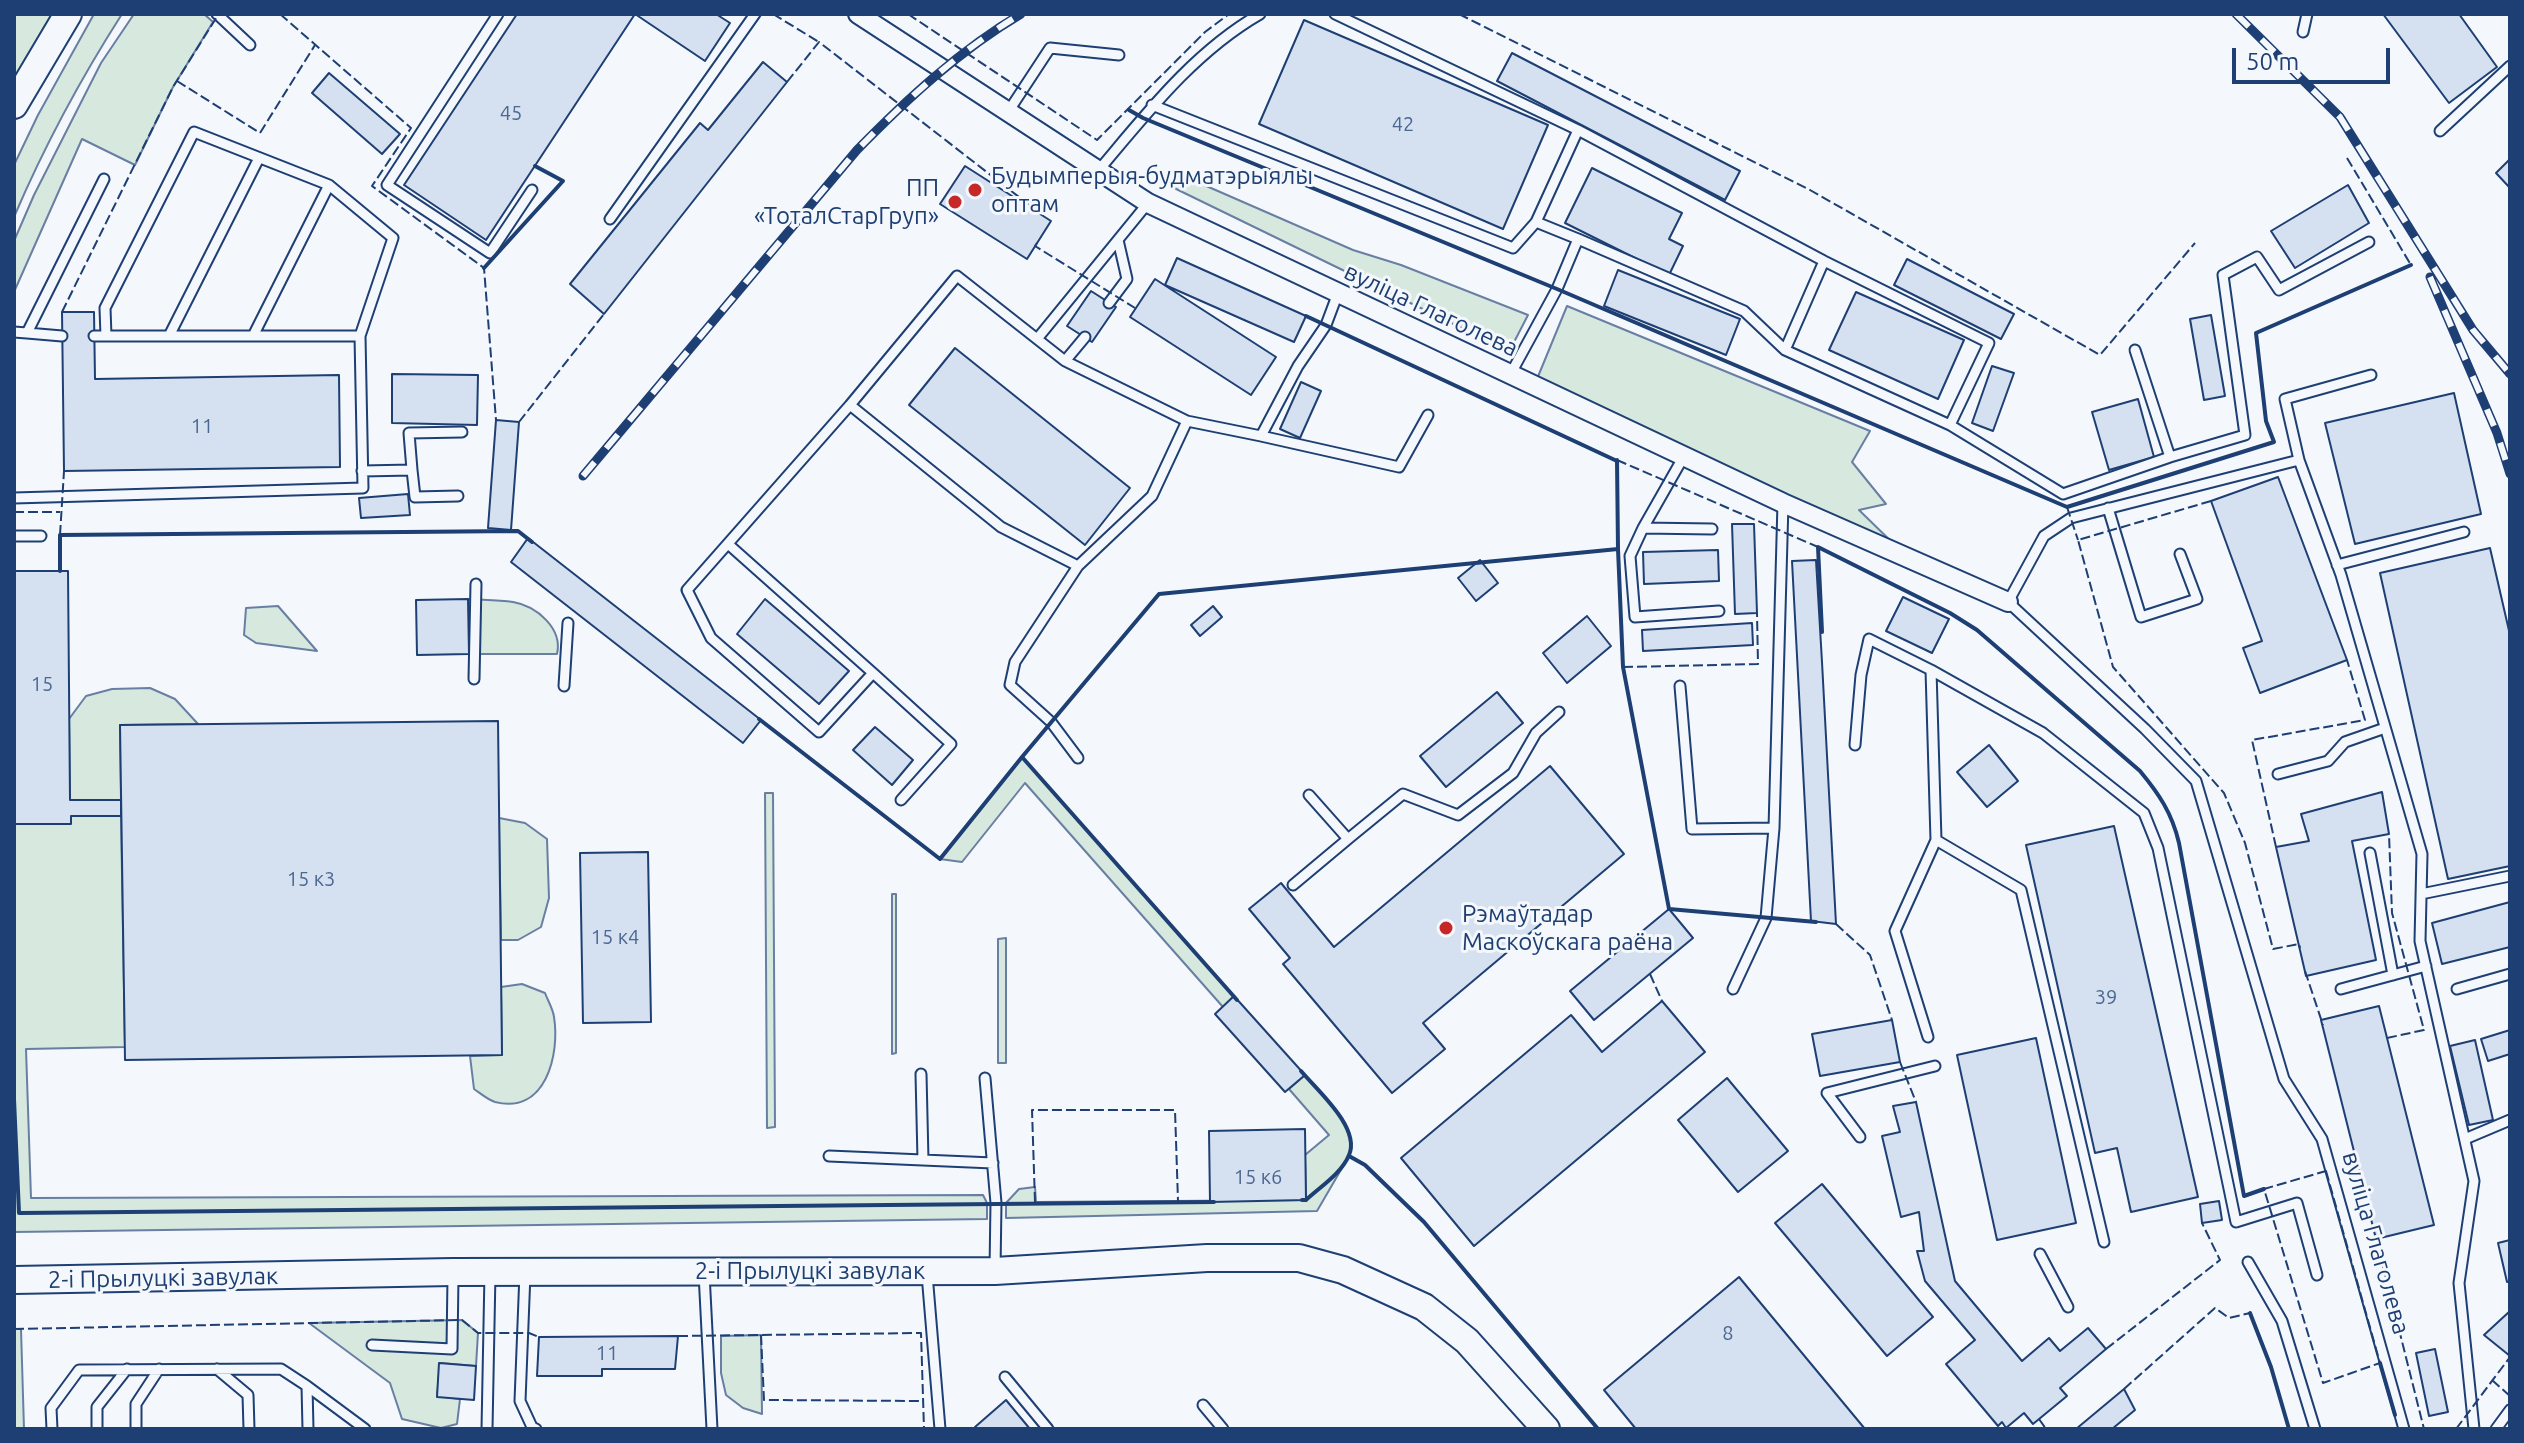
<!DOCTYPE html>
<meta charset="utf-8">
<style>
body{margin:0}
#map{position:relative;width:2524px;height:1443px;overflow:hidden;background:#f4f7fb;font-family:Ubuntu,sans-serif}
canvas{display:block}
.frame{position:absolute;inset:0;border:16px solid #1d3f73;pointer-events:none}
.scale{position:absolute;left:2232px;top:48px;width:158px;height:36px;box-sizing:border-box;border:4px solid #1d3f73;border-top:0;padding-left:10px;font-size:24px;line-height:28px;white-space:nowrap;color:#1d3f73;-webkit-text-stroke:6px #f4f7fb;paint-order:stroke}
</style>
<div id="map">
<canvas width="2524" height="1443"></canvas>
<div class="frame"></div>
<div class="scale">50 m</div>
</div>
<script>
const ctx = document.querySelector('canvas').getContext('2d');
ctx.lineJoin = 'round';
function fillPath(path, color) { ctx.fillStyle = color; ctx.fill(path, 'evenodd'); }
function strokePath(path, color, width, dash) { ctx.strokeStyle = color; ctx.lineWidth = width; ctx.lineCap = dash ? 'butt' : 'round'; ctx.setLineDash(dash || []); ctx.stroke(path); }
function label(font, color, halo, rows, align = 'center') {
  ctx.font = font + ' Ubuntu,sans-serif'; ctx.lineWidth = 6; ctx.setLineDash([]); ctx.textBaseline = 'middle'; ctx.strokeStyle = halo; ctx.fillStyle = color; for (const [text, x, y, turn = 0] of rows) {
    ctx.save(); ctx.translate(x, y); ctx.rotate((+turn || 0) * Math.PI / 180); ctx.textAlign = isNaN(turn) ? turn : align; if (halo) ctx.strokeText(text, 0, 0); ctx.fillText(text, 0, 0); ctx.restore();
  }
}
const green = new Path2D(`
 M14,14h40l-40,71z
 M94,14h28c-41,64 -78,133 -108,203v-52l24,-50z
 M134,14h70l9,8 -40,65 -38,78 -53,-26 -68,153v-51l20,-46 67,-132z
 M1172,171l181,79 48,15 127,50 -17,33 -37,-14 -304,-148z
 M1567,306l303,125 -18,31 34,42 -27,6 42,41 -364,-172z
 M468,599c15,1 30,1 45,3 24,4 50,27 44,52h-88z
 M278,606l39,45 -61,-8 -12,-8 2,-27z
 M150,688l25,11 23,25 -78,1 1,75h-51l-1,-81 17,-23 26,-7z
 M1022,757l212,239 -11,11 -198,-224 -63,79 -22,-3z
 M765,793h8l2,334 -8,1z
 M71,816h50l4,231 -99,2 5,149 952,-3 4,8v16l-973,13v-408h56z
 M499,818l26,5 22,16 2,59 -8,29 -23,13h-17z
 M892,894h4v159l-4,1z
 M1006,938v125h-8v-124z
 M522,984l23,9c3,8 8,16 9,24 6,37 -8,98 -59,85 -7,-2 -15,-9 -21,-13l-4,-33 32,-1 -1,-68z
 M1305,1075c19,22 52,48 44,81l-32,55 -311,7v-15l13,-14 16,-2 1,15 270,-2 -1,-45 24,-20 -40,-46z
 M462,1320l16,13 -2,33 -36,-3 -3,33 23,3 -3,25 -16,4 -39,-9 -12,-36 -81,-60z
 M14,1329h7l3,100h-10z
 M761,1335l1,79 -19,-6 -17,-13 -5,-22v-37z`);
fillPath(green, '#d7e8df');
strokePath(green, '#687fa3', 2);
const building = new Path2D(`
 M517,14h199l14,9 -25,38 -70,-47 -149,226 -82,-55z
 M2383,14h76l38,53 -48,36z
 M1304,20l244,105 -45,104 -244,-105z
 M1512,53l228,118 -15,29 -228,-119z
 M763,62l24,20 -183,232 -34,-30 130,-161 8,7z
 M329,73l71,61 -18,20 -70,-61z
 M2510,159v29l-14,-15z
 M965,166l86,55 -24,38 -87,-55z
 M1592,168l90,45 -13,26 14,7 -14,29 -104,-52z
 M2348,185l21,38 -74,45 -24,-37z
 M1177,258l129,58 -12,26 -129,-57z
 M1907,259l107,55 -13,25 -107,-54z
 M1618,270l122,49 -14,36 -122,-49z
 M1155,279l121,78 -25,38 -121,-78z
 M1091,291l25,16 -24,35 -25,-16z
 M1856,292l108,48 -26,59 -109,-49z
 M62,312h32l1,67 244,-4 1,92 -276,4z
 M2211,315l14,81 -21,4 -14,-81z
 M955,348l175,140 -45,57 -176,-140z
 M1992,366l22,7 -21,58 -21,-8z
 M392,374l86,1 -1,50 -85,-2z
 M1301,382l20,9 -21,47 -20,-9z
 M2454,393l27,121 -126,30 -30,-121z
 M2138,399l16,58 -45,13 -17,-58z
 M496,420l23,2 -8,108 -23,-2z
 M2278,477l69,183 -87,33 -17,-45 19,-7 -51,-140z
 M408,494l2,21 -49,3 -2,-20z
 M1732,524h22l3,89 -22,1z
 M528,538l233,182 -18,23 -232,-181z
 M2490,548l20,87v231l-62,13 -68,-306z
 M1718,550l1,31 -75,3 -1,-32z
 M1480,560l18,23 -22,18 -18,-23z
 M1816,560l6,102 14,262 -25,-3 -19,-360z
 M14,571h54l2,229h51v16h-50v8h-57z
 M1903,597l46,22 -17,34 -46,-22z
 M468,599l1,55 -52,1 -1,-55z
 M765,599l84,72 -30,33 -82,-70z
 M1213,606l9,11 -22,19 -9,-11z
 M1587,616l24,30 -44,37 -24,-30z
 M1752,623l1,22 -110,6 -1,-21z
 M1497,692l26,31 -77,64 -26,-31z
 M498,721l4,334 -377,5 -5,-335z
 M875,727l38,33 -21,25 -39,-35z
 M1989,745l29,36 -31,26 -30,-35z
 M1550,766l74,88 -201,169 22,26 -53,44 -109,-129 7,-6 -41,-49 32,-26 53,64z
 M2382,792l7,42 -37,7 24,119 -70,16 -30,-129 33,-6 -8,-27z
 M2114,826l84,371 -67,15 -14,-64 -22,5 -69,-308z
 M648,852l3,170 -68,1 -3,-170z
 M2510,902v45l-68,17 -10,-41z
 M1669,909l24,29 -99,82 -24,-29z
 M1234,996l71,79 -20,17 -70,-78z
 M1662,1001l43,51 -231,194 -73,-88 170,-143 31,37z
 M2379,1006l55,219 -58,14 -55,-219z
 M1892,1020l8,42 -80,14 -8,-42z
 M2510,1030v24l-22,7 -7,-22z
 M2036,1038l40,185 -79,17 -40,-185z
 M2475,1040l18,80 -24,5 -19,-79z
 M1727,1078l61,73 -50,41 -60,-72z
 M1916,1102l39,179 67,80 27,-23 11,13 28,-23 18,21 -46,39 7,8 -34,28 -9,-11 -18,15 -4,-6 -4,4 -52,-62 29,-24 -50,-59 -8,-30h7l-5,-39 -18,5 -19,-81 18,-4 -7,-26z
 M1305,1129l1,71 -96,2 -1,-71z
 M1822,1184l111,133 -46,39 -112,-133z
 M2219,1201l3,19 -20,3 -2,-19z
 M2510,1240v41l-3,1 -9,-39z
 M1739,1277l126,152h-229l-32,-39z
 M2510,1311v45l-26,-21z
 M678,1336l-3,33h-73v7h-65l2,-39z
 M2435,1349l13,63 -19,4 -13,-63z
 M439,1363l37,3 -2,34 -37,-3z
 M2124,1389l11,21 -23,19h-36z
 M1006,1400l24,29h-53l-2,-2z`);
fillPath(building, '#d5e0f0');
strokePath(building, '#1d3f73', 2);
const lane = new Path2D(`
 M217,14l33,31
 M498,14l-111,171 103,68 42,-63
 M1335,14l243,116 -42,92 42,17 -21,50 -47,86
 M2303,32l4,-18
 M1152,105l361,143 23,-26
 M1008,112l42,-64 69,7
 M1578,130l246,131 165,82 -39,82
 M2440,131l70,-65
 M1098,171c49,-58 96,-119 162,-157
 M610,219l145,-205
 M1578,239l166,72 41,39 165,75 113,69 107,-37 75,-22 -22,-160 34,-18 22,33 90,-48
 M1109,303l18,-24 -9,-39
 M14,332l13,1 77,-154
 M27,333l35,3
 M94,336h266
 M169,336l90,-178
 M253,336l76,-151
 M1037,339l111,-136
 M1785,350l39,-89
 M2135,350l35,107
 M1065,361l122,60 74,15 37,-70 28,-41 12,-32
 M850,405l151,122 77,39 74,-70 35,-75
 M1261,436l138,31 29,-52
 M1684,456l-41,72 -13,28 5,61 84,-6
 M2299,460l-14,-61 86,-24
 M412,470l3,27 43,-1
 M362,471l50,-1 -3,-37 53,-1
 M14,498l349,-10 -3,-152 33,-98 -64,-53 -135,-53 -89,176 1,28
 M2108,508l33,109 56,-18 -17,-45
 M1643,528l69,1
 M14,536h27
 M728,544l145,129
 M2337,565l127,-33
 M1078,566l-63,96 -5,23 41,37 27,36
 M1931,670l112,63 101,80 14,35 78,374 61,-19 20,72
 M474,679l2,-95
 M564,686l4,-63
 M1680,686l12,143 82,-1 9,-325
 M1855,745l6,-70 8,-36 62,31 5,170 -41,91 33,106
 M2278,774l50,-13 17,-19 40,-14
 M1309,795l39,44 55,-45 55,21 55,-42 23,-40 23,-21
 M901,800l50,-56 -78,-71 -54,59 -108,-94 -24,-48 163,-185 107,-129 108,85 20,-24
 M1936,840l85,50 83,352
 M2370,853l23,122
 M1293,885l55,-46
 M2421,894l89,-18
 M1733,989l33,-71 8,-90
 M2341,989l85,-23
 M2457,989l53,-15
 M921,1074l2,86
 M985,1078l11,125 -1,67
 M1860,1137l-33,-44 108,-27
 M2465,1139l45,-19
 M829,1156l164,7
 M2040,1254l28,53
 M2248,1262l34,59 33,108
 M525,1273l-5,128 12,26 4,2
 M704,1273l8,156
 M927,1274l13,155
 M372,1345l80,4 1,-73
 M217,1369l31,26 1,34
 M1005,1377l43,52
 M307,1386l58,43
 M1203,1405l20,24
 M52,1429l-1,-21 28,-38 202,-1 26,17 1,43
 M97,1429v-22l30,-38
 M136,1429v-25l23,-35
 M487,1429l3,-156
 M2404,1429l-82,-290 -38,-60 -88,-298 -51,-52 -137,-127 36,-66 27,-18 228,-58 42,115 81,279 -2,87 54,240 -15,102 15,146
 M2496,1429l14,-19`);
const street = new Path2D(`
 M858,14l290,189 635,300 225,99`);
const secondary = new Path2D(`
 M14,105l54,-91
 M14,1280l439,-8 542,-1 212,-13h92l44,12 81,37 43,34 79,88`);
strokePath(lane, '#1d3f73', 13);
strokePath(street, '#1d3f73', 22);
strokePath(secondary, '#1d3f73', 30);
strokePath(lane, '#f4f7fb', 9);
strokePath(street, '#f4f7fb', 18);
strokePath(secondary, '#f4f7fb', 26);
const rail = new Path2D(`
 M2236,14l104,103 133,213 37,44
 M2430,277l67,156 13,41
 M583,476l274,-326c49,-50 103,-100 164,-136`);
strokePath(rail, '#1d3f73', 9);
strokePath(rail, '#f4f7fb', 6, [18]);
strokePath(new Path2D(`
 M280,14l131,114 -39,58 112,82 12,152
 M773,14l46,28
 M908,14l189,126 108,-108 24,-18
 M1459,14l351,176 290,165 95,-112
 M177,81l83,52 55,-88
 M787,82l32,-40 218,169
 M2347,158l64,107
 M1037,243l-2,3 100,62
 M62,312l111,-225 45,-72
 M519,422l85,-108
 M1617,460l201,87
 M2211,501l-133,39 35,127 111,126 21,50 28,106 26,-5 1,4
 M2067,507l11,33
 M14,512h46
 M60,535l4,-64
 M1623,667l135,-3 -1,-51
 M2276,847l-24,-107 113,-20 -18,-60
 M1836,924l34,31 22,65
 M2305,971l18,54
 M1650,974l12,27
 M2387,1038l37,-8 -32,-117 -3,-79
 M1900,1062l16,40
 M2326,1171l54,192 -57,20 -59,-194z
 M1035,1202l-3,-92h143l3,91
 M2375,1234l49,195
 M14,1329l448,-9 16,13h51l10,4
 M761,1335l3,65 158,1
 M678,1336l243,-3 3,96
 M2106,1349l114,-89 -18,-37
 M2492,1380l18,16
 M2124,1389l91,-81 14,10 21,-5
 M2039,1419l7,10
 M2456,1429l54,-72`), '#1d3f73', 2, [10, 4]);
strokePath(new Path2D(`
 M1129,110l14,8 414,171 510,218 207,-65 -8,-21 -10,-88 155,-68
 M484,268l79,-87 -28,-15
 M1306,316l311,145
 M1618,549l5,118 46,242 147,13
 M60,571v-36l458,-4 14,11
 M1822,632l-4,-85 132,66 27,17 163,141c19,23 32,42 39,72l65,353 20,-7
 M759,719l181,140 82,-102
 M1237,1000l-215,-243 137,-163 459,-45 -1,-89
 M1301,1071c16,19 60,57 48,84 -7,18 -29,32 -43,45h-4
 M14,1099l5,114 1195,-11
 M1349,1156l16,9 59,57 174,207
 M2250,1313l21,54 18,62
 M2380,1363l15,52`), '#1d3f73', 4);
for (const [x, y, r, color] of [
 [975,190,8,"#c62828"],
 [955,202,8,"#c62828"],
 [1446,928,8,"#c62828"]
]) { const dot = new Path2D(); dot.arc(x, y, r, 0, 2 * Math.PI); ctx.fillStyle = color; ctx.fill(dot); strokePath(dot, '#f4f7fb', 3); }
label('20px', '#4b6792', null, [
 ["45",511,113],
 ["42",1403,124],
 ["11",202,426],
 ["15",42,684],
 ["15 к3",311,879],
 ["15 к4",615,937],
 ["39",2106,997],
 ["15 к6",1258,1177],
 ["8",1728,1333],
 ["11",607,1353]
]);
label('24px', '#1d3f73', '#f4f7fb', [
 ["Будымперыя-будматэрыялы",991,176],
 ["оптам",991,204],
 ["ПП",939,188,"right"],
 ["«ТоталСтарГруп»",939,216,"right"],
 ["Рэмаўтадар",1462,914],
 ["Маскоўскага раёна",1462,942]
], 'left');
label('24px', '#1d3f73', '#f4f7fb', [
 ["вуліца Глаголева",1431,310,25],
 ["вуліца Глаголева",2376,1243,74],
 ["2-і Прылуцкі завулак",810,1271],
 ["2-і Прылуцкі завулак",163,1278,-1]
]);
</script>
